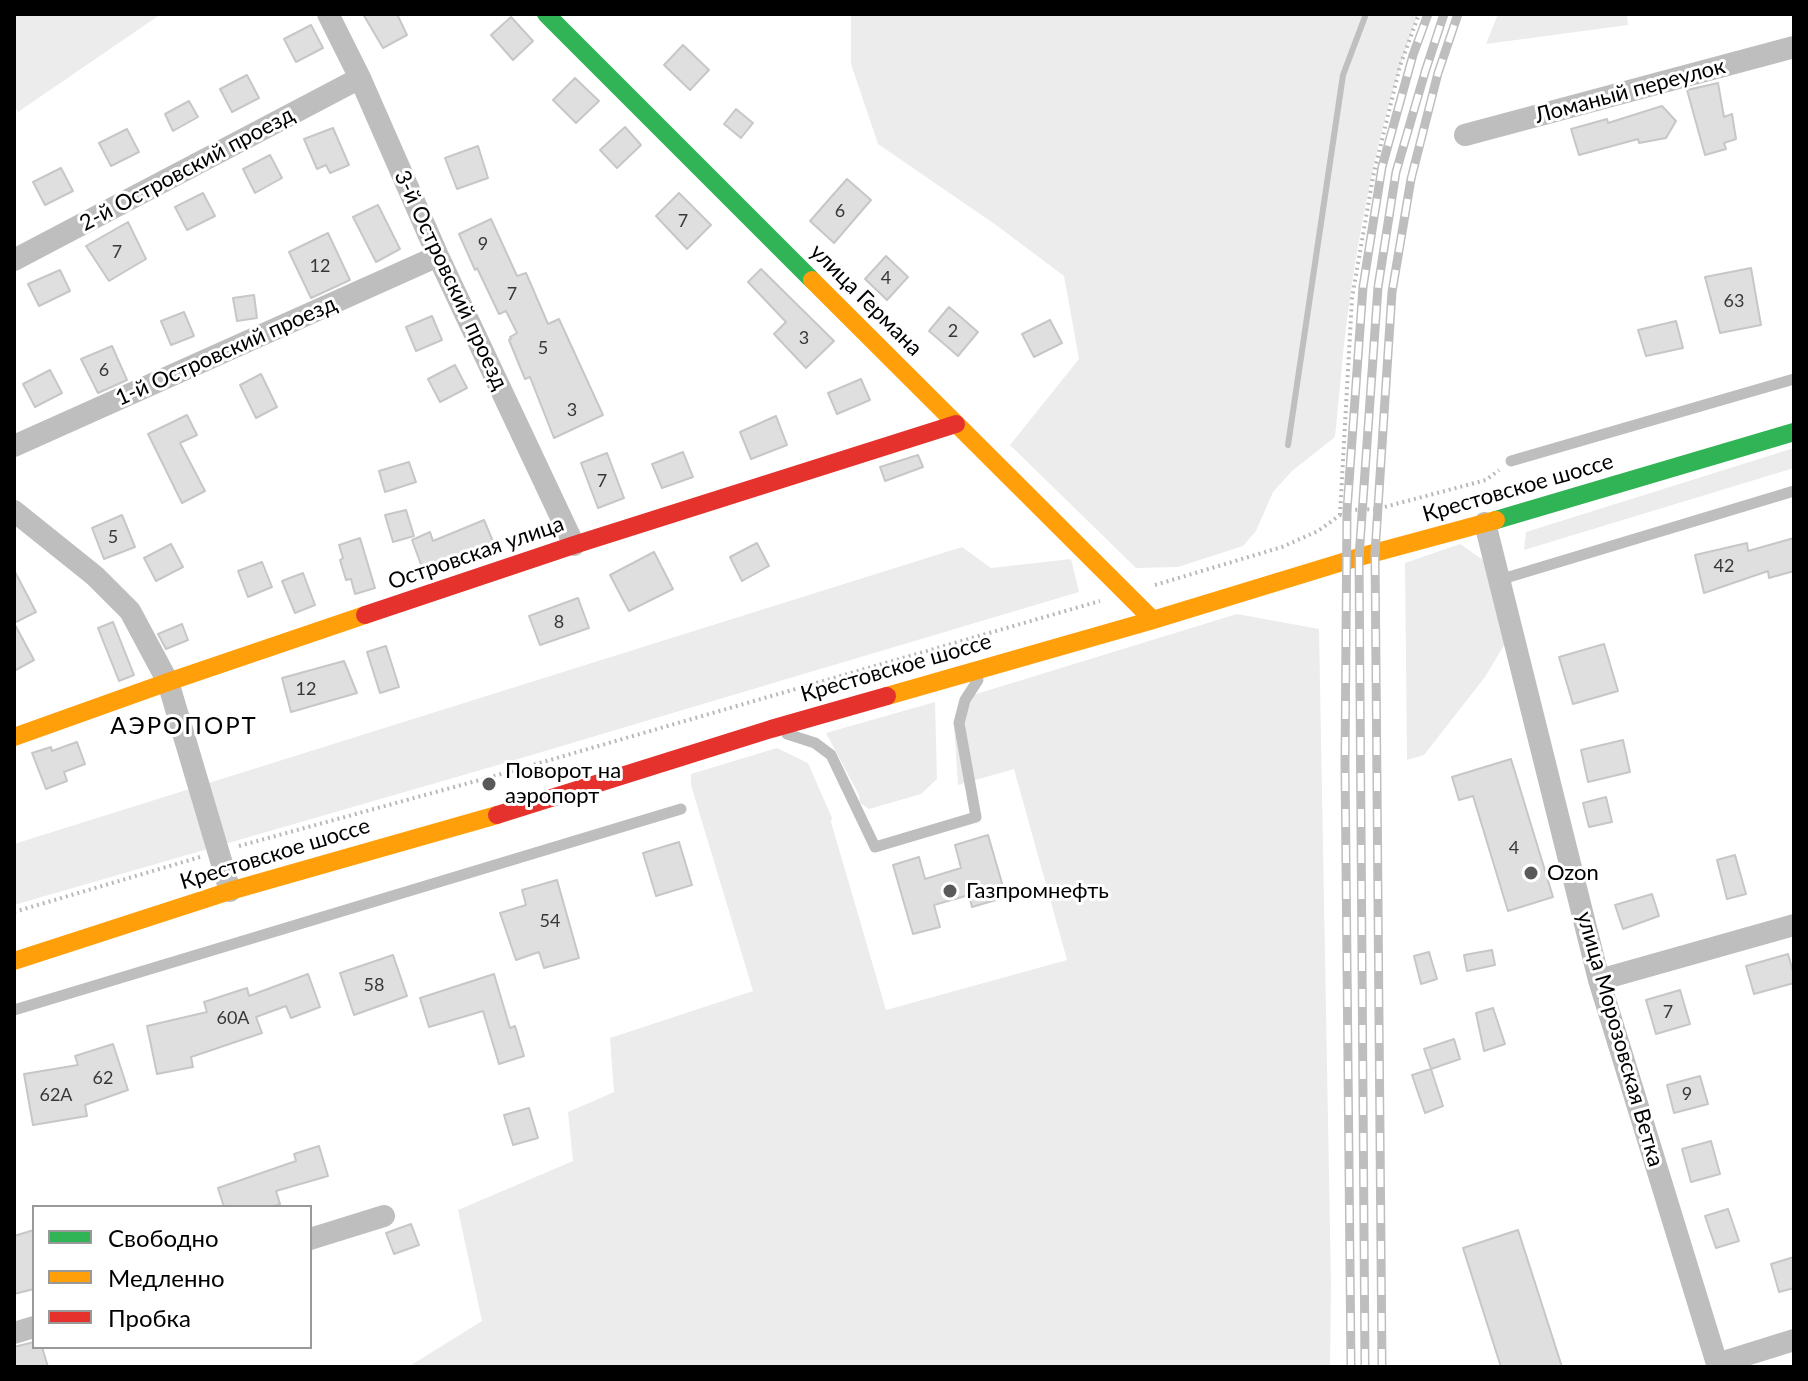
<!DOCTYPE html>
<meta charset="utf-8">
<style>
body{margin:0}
#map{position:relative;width:1808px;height:1381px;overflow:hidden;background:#fff;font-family:Lato,sans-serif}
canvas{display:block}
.frame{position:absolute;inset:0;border:16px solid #000;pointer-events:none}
.legend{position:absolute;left:32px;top:1205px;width:280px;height:144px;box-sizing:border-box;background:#fff;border:2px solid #999;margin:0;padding:10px 14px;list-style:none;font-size:24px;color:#000}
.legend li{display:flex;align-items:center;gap:16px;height:40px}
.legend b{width:40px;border:2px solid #999}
</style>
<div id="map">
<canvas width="1808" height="1381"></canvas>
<div class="frame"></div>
<ul class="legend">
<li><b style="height:10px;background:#30b455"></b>Свободно</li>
<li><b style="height:10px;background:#ff9f0a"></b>Медленно</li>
<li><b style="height:10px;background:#e5322d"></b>Пробка</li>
</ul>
</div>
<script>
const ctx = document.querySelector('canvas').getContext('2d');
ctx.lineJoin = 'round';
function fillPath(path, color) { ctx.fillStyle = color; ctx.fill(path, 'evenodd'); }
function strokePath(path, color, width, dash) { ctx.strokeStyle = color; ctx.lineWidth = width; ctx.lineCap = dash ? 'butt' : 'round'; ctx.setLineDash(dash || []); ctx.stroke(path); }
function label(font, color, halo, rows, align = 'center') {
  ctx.font = font + ' Lato,sans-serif'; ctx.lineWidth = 6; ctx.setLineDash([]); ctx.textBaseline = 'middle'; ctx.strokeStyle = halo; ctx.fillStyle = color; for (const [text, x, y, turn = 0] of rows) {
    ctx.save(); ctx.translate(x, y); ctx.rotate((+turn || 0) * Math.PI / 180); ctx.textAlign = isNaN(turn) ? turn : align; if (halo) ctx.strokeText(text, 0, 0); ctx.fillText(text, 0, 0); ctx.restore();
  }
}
fillPath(new Path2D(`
 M14,14h147l-143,98 -4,-7z
 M851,14h567c-34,92 -54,187 -68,284 -7,46 -10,93 -15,139l-43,34 -19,21 -17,39 -13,15 -65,21 -42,1 -126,-123 69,-86 -15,-83 -68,-51 -118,-81 -27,-80z
 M1498,14h129l1,11 -142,19z
 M1794,448v20l-270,82 2,-18z
 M1460,544l29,20 18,76 -22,37 -61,78 -17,5 -2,-197z
 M962,547l29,21 80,-9 8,33 -581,173 -484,140v-61z
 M1237,614l82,15 12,655 -1,83h-922l74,-46 -24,-111 115,-49 -5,-49 46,-20 -4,-54 143,-47 -62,-206v-11l86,-26 31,15 24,55 -1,4 55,188 181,-50 -53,-191 -56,16 -4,-63 6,-23z
 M935,702l2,77 -16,15 -52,15 -9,-6 -1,-8 -33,-62z`), '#ececec');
strokePath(new Path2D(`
 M1288,445l55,-370 23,-61`), '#bfbfbf', 6);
const building = new Path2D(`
 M363,14h34l10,21 -24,13z
 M511,17l22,24 -20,19 -22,-25z
 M311,25l12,23 -27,14 -12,-23z
 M683,45l26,25 -19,20 -26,-25z
 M247,75l12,23 -27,14 -12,-23z
 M575,78l24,23 -23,22 -23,-23z
 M1718,83l6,34 8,-3 4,25 -12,4 2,6 -21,6 -18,-65z
 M189,101l9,16 -25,14 -8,-17z
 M1662,106l14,15 -10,17 -27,5 -1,-4 -59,16 -8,-26 36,-10 1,4z
 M736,109l17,14 -12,15 -17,-14z
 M625,127l16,18 -24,23 -17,-18z
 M333,128l16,37 -19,8 -4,-8 -9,4 -13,-30z
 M127,129l12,23 -28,14 -12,-23z
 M478,146l10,32 -31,11 -12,-31z
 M270,155l12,23 -27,15 -12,-24z
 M61,168l12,23 -28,14 -12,-23z
 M847,179l24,21 -37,43 -24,-22z
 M203,193l12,23 -28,14 -12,-23z
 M679,193l32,32 -24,24 -31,-33z
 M378,205l22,44 -24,13 -23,-45z
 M491,219l26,57 9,-3 22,51 11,-5 44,96 -49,23 -24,-61 -5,2 -16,-39 2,-1 -1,-2 7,-4 -11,-22 -7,3 -22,-46 -2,2 -16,-36z
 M128,222l18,37 -37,22 -23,-35z
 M328,233l22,47 -39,18 -22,-46z
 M886,256l22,21 -21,23 -22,-21z
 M1751,268l10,57 -41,8 -15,-56z
 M761,269l73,72 -28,27 -32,-34 12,-12 -38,-40z
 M60,270l10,21 -31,15 -11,-22z
 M254,295l3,23 -20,3 -4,-23z
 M949,307l29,25 -20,24 -29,-25z
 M184,312l10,24 -23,9 -10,-24z
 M432,316l10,24 -26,11 -10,-24z
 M1050,320l12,23 -28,14 -12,-23z
 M1676,321l7,27 -37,8 -8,-26z
 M112,346l15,34 -29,13 -17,-34z
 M455,365l12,23 -27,14 -12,-23z
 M50,370l12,23 -27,14 -12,-23z
 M261,374l16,33 -21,11 -16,-33z
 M861,379l9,21 -33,14 -9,-21z
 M187,415l10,20 -17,8 25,48 -23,12 -34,-69z
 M776,416l11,29 -36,14 -11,-27z
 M683,452l10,25 -31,11 -10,-24z
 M607,453l17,45 -26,10 -17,-45z
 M918,455l5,12 -38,14 -5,-14z
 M409,462l7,20 -31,10 -6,-21z
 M406,510l8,26 -21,6 -8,-27z
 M122,515l13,32 -31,12 -12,-31z
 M484,520l10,24 -32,13 -1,-2 -38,15 -11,-30 18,-8 3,9z
 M360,538l15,50 -20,6 -4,-15 -5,1 -6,-20 3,-2 -4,-13z
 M1794,538v33l-25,7 -1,-7 -64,22 -9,-38 52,-12 1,8z
 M757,543l12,23 -27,15 -12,-24z
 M171,544l12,23 -27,14 -12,-23z
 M654,552l19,37 -44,22 -19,-36z
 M262,562l10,25 -24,10 -10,-26z
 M14,570l22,42 -22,11 20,37 -20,11z
 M303,573l12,32 -20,8 -13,-32z
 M578,598l11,30 -49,17 -11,-29z
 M113,622l21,53 -15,6 -21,-53z
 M182,624l6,16 -22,9 -8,-15z
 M1604,644l14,47 -45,13 -14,-47z
 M386,646l13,41 -19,6 -13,-41z
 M344,661l13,32 -66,19 -9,-34z
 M1623,740l7,32 -42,10 -7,-32z
 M77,742l8,22 -21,8 3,9 -21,8 -14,-36 19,-6 1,4z
 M1511,759l42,138 -45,14 -35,-115 -14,4 -7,-23z
 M1606,797l6,25 -23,5 -6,-24z
 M988,835l18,62 -34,10 -3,-12 -35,10 6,22 -27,7 -20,-69 26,-8 6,22 36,-11 -6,-23z
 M679,842l13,43 -36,11 -13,-43z
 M1735,855l11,39 -19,5 -10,-39z
 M557,880l22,78 -35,10 -5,-16 -23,8 -16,-47 26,-8 -4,-15z
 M1652,894l7,22 -36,13 -8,-24z
 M1492,950l3,15 -28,6 -3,-16z
 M1429,952l8,27 -16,5 -7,-28z
 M1788,954l6,21v8l-40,11 -8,-28z
 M393,955l14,41 -53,19 -14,-42z
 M308,974l12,33 -29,11 -5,-12 -30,11 6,16 -71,24 2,10 -36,7 -10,-48 60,-14 -3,-10 43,-14 2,8z
 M494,974l16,54 5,-2 9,30 -25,8 -16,-53 -54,16 -9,-29z
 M1680,990l10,34 -34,10 -10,-34z
 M1493,1008l12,36 -21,7 -8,-38z
 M1454,1039l6,20 -29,10 -7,-20z
 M113,1044l15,46 -43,15 2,11 -54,9 -9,-51 54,-9 -3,-9z
 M1431,1069l12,37 -18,7 -13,-38z
 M1700,1076l8,28 -34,9 -7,-28z
 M529,1108l9,30 -25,7 -9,-30z
 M1711,1141l9,33 -29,8 -9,-33z
 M319,1146l9,30 -52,15 4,13 -8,3h-48l-6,-19 78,-27 -2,-7z
 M1728,1209l11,32 -23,7 -11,-32z
 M411,1224l8,21 -25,9 -8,-21z
 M34,1230v59l-20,5v-58z
 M1518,1230l44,137h-61l-38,-119z
 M1794,1257v31l-15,4 -8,-28z
 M34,1342v5h8l6,20h-34v-20z`);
fillPath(building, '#dfdfdf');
strokePath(building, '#c7c7c7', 2);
strokePath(new Path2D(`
 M1340,515l12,-217 21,-121 27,-111 19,-52
 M1155,585l127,-38 36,-16 29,-21 30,-1 109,-29 13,-10
 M239,846l259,-71 602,-174
 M14,912l186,-55`), '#b9b9b9', 4, [2, 4]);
strokePath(new Path2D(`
 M1511,461l283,-82
 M1499,580l295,-89
 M787,734l28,9 16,12 44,92 101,-30 -17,-94 6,-23 13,-20
 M14,1010l667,-201`), '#bebebe', 11);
strokePath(new Path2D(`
 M328,14l32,64 78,178 136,289
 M1465,135l329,-88
 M14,260l346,-182
 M14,446l424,-190
 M14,511l81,65 35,35 38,71 62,209
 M1485,523l114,457 119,387
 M1599,980l195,-55
 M310,1239l74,-23
 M14,1333l20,-6
 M1717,1364l77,-24`), '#bebebe', 22);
strokePath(new Path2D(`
 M546,14l266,266
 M1496,520l298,-88`), '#30b455', 18);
strokePath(new Path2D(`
 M812,280l341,340
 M887,696l266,-76 206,-63 137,-37
 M14,737l154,-55 197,-67
 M14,961l216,-70 267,-76`), '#ff9f0a', 18);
strokePath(new Path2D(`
 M365,615l209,-70 382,-121
 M497,815l274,-86 116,-33`), '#e5322d', 18);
const rail = new Path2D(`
 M1351,1367l-6,-604 2,-253 16,-223 19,-120 31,-112 15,-41
 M1365,1367l-6,-810 19,-270 18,-115 29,-100 19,-58
 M1382,1367l-7,-814 17,-261 19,-113 27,-106 20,-59`);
strokePath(rail, '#bebebe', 9);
strokePath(rail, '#fff', 6, [18]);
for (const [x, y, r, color] of [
 [489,784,8,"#595959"],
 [1531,873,8,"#595959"],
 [950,891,8,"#595959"]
]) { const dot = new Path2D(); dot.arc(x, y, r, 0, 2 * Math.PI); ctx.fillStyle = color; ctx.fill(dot); strokePath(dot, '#fff', 3); }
label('18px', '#383838', null, [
 ["6",840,211],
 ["7",683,221],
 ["9",483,244],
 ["7",117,252],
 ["12",320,266],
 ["4",886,278],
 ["7",512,294],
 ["63",1734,301],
 ["2",953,331],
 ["3",804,338],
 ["5",543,348],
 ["6",104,370],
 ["3",572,410],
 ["7",602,481],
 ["5",113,537],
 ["42",1724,566],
 ["8",559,622],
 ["12",306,689],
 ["4",1514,848],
 ["54",550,921],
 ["58",374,985],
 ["7",1668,1012],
 ["60А",233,1018],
 ["62",103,1078],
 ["9",1687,1094],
 ["62А",56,1095]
]);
label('22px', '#000', '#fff', [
 ["Ломаный переулок",1630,91,-15],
 ["2-й Островский проезд",187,169,-28],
 ["3-й Островский проезд",451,280,65],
 ["улица Германа",866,300,45],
 ["1-й Островский проезд",226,351,-24],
 ["Крестовское шоссе",1518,488,-16],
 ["Островская улица",476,553,-19],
 ["Крестовское шоссе",896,668,-16],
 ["Крестовское шоссе",275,854,-17],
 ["улица Морозовская Ветка",1620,1039,74]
]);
label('22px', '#000', '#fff', [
 ["Поворот на",505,771],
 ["аэропорт",505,796],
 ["Ozon",1547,873],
 ["Газпромнефть",966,891]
], 'left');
ctx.letterSpacing = '2px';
label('24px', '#000', '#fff', [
 ["АЭРОПОРТ",184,726]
]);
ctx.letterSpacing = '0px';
</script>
